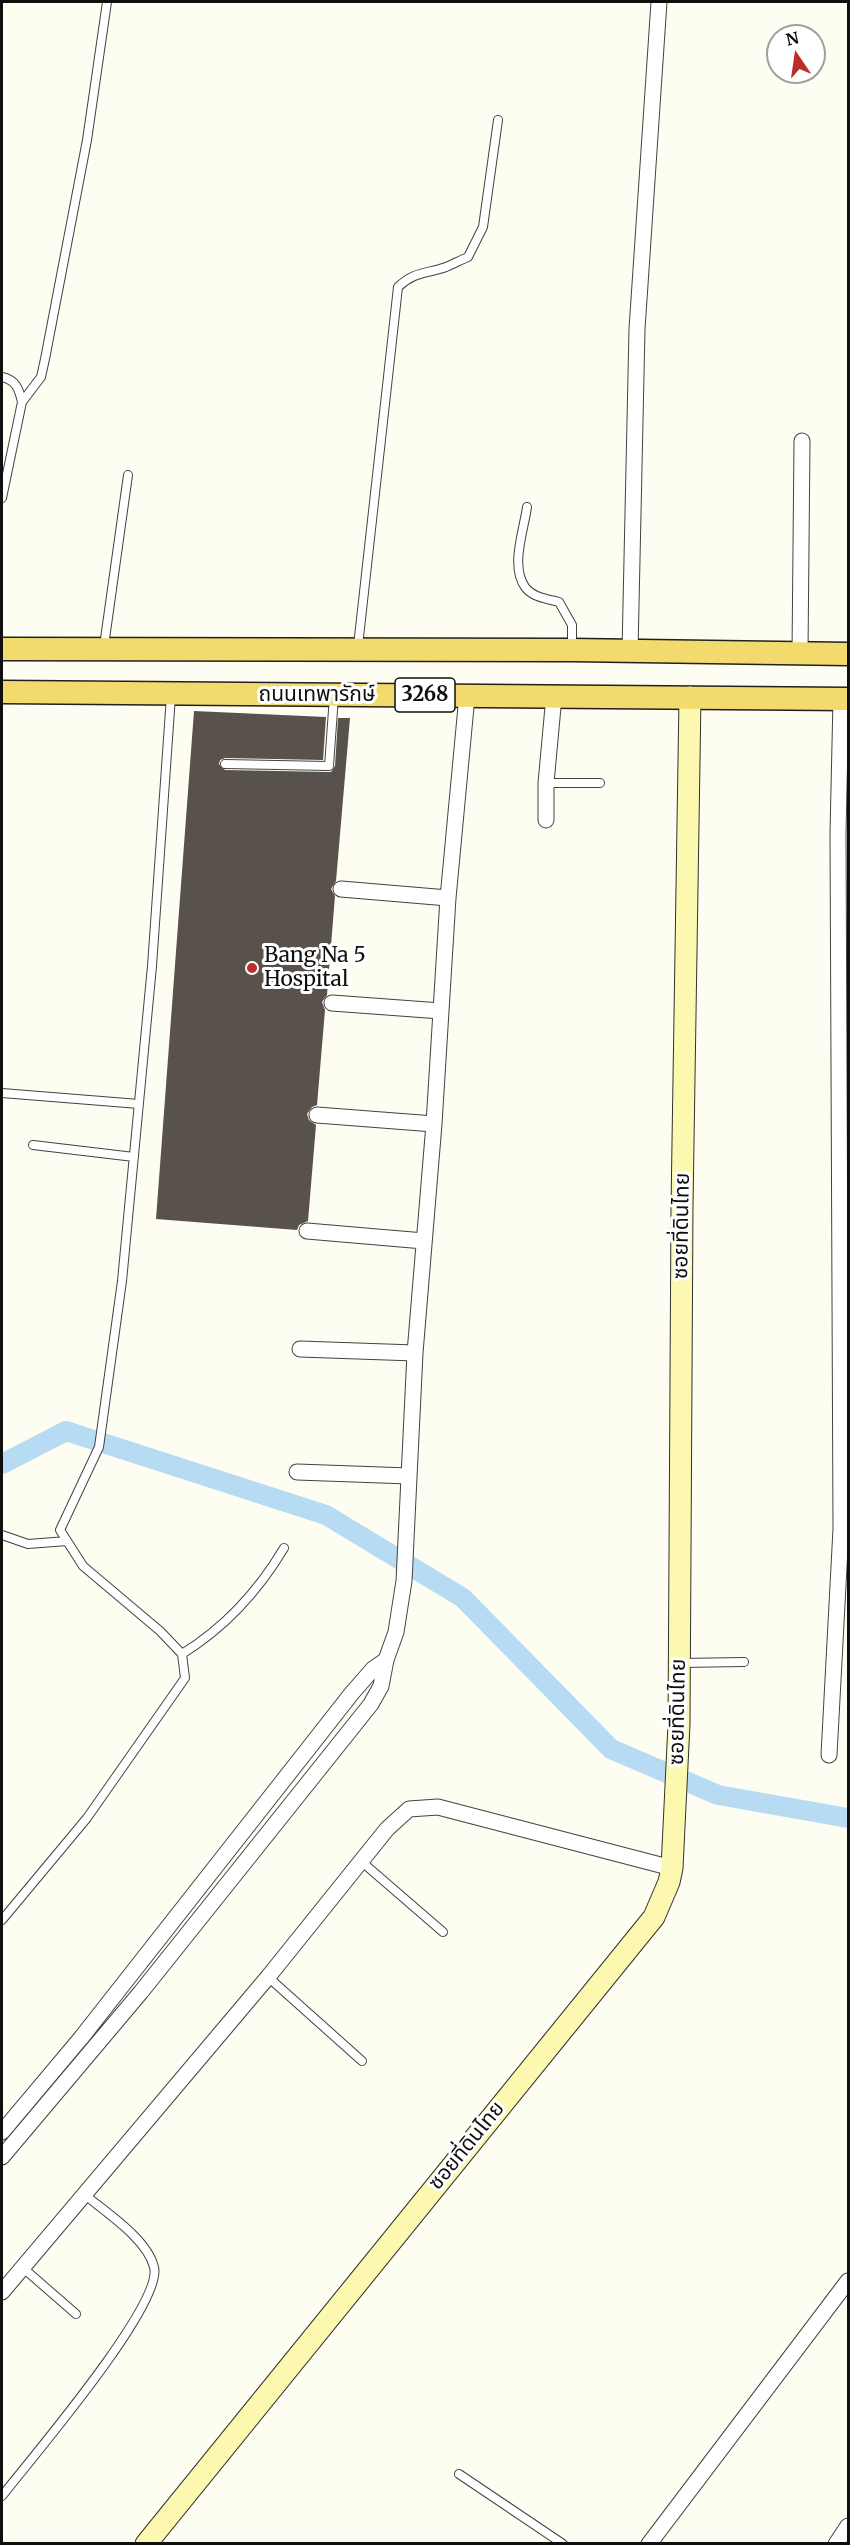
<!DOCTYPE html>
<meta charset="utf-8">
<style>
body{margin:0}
#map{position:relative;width:850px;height:2545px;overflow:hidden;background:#fefdf2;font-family:Merriweather,serif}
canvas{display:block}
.frame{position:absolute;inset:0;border:3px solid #0f0f0f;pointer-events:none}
.north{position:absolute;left:766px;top:24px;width:60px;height:60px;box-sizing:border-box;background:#fff;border:2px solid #9f9f9f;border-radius:50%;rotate:347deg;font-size:16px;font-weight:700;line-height:24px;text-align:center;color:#0f0f0f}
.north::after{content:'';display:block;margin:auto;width:21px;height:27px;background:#bb2c2b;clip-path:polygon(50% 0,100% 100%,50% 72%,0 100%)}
</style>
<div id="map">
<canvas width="850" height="2545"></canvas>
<div class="frame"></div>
<div class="north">N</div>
</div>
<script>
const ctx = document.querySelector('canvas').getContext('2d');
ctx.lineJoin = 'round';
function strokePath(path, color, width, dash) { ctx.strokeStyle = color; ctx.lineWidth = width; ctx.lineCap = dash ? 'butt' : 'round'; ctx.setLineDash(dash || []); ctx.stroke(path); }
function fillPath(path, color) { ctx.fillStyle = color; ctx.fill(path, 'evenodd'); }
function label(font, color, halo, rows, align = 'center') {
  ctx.font = font + ' Merriweather,"Noto Sans Thai",serif'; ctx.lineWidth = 6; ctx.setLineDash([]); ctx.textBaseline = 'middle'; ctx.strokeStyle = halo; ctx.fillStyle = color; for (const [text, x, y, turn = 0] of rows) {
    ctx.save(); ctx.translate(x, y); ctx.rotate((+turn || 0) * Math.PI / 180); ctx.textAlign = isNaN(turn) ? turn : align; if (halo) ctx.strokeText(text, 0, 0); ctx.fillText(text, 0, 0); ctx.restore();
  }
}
strokePath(new Path2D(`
 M2,1464l64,-33 260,84 137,83 148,151 107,46 130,23`), '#b8dbf4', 20);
fillPath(new Path2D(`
 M194,711l132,6 -3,43 -98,-2 -5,2 -1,4 6,6 106,2 4,-6 3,-48h12l-14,163 -5,8 4,7 -8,99 -5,7 3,8 -8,95 -5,2 -5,7 2,6 7,5 -8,96 -9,4 -2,5 -141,-11z`), '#58514c');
const lane = new Path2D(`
 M2,377c14,3 17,12 20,25l-20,96
 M22,402l19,-25 4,-18 42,-219 20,-138
 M527,507c-3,23 -17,59 -2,80 7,10 22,12 34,15l13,23v24
 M104,646l24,-171
 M358,646l40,-359c17,-16 28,-13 48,-20 7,-3 15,-7 22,-10l15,-30 15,-107
 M225,764l104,2 5,-70
 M546,783h54
 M2,1093l137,11
 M33,1145l101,12
 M2,1535l26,9 39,-3
 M182,1654c42,-26 77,-64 102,-106
 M680,1663l64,-1
 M362,1862l81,70
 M2,1920l85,-102 98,-140 -3,-24 -22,-23 -77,-65 -23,-36 39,-83 23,-166 30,-315 19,-270
 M268,1977l94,84
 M22,2267l54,47
 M459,2474l104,70
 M2,2496c27,-35 162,-192 152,-229 -7,-28 -47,-54 -69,-72`);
const street = new Path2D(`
 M630,651l7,-322 22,-327
 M800,653l2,-212
 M546,820v-37l8,-87
 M341,889l107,9
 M332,1003l109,8
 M317,1115l117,9
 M307,1231l117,10
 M300,1349l115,4
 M297,1472l112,4
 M829,1755l12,-226 -3,-696 3,-134
 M2,2132l79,-94 271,-345 21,-24 13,-9
 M2,2157l139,-165 230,-288 10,-18 5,-26 10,-28 8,-51 11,-228 19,-229 14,-226 19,-202
 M2,2292l266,-315 119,-148 22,-20 29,-2 234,61
 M649,2544l199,-263
 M836,2544l12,-18`);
const secondary = new Path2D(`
 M146,2544l508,-627 15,-35 3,-14 7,-144 3,-518 8,-509`);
const primary = new Path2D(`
 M2,649l570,1 276,4
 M2,692l846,7`);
strokePath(lane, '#424242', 10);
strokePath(street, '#424242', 17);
strokePath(secondary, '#313131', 23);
strokePath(primary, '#202020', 25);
strokePath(lane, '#fff', 8);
strokePath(street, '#fff', 15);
strokePath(secondary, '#fcf8b0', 21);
strokePath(primary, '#f3da6d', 22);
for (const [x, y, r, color] of [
 [252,968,6,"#bb2c2b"]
]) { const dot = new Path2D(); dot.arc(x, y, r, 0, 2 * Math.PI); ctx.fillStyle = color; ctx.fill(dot); strokePath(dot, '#fff', 2); }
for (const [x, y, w] of [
 [425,695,60]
]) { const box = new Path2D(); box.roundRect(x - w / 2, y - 17, w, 34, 4.5); ctx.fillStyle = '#fff'; ctx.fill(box); strokePath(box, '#0f0f0f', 1.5); }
label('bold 20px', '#0f0f0f', null, [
 ["3268",425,695]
]);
label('21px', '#0f0f0f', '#fff', [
 ["ถนนเทพารักษ์",317,695],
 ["ซอยที่ดินไทย",682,1226,-89],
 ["ซอยที่ดินไทย",678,1712,-89],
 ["ซอยที่ดินไทย",467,2146,-51]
]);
label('21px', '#0f0f0f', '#fff', [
 ["Bang Na 5",264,956],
 ["Hospital",264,980]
], 'left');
</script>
